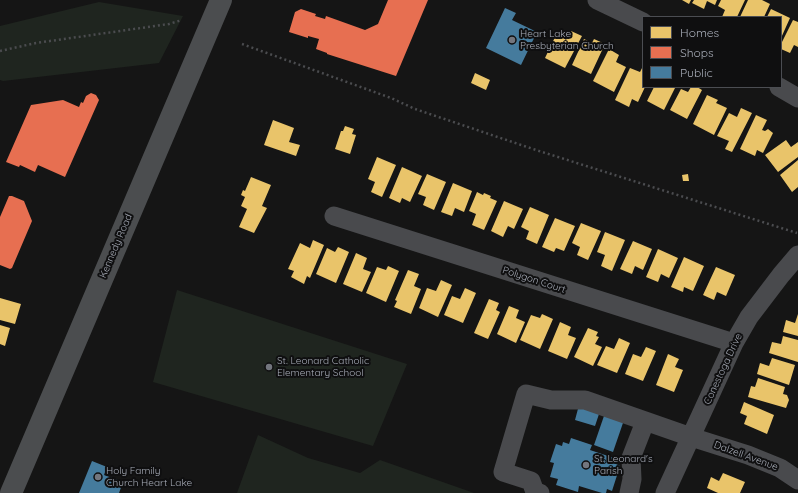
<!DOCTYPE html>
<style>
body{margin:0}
#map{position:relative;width:798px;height:493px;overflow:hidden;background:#151515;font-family:Quicksand,sans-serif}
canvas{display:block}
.legend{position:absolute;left:642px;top:16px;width:140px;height:72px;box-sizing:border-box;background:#0f0f10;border:1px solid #4b4d52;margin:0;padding:5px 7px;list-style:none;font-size:12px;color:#a6abb6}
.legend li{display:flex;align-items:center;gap:8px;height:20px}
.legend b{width:20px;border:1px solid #4b4d52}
</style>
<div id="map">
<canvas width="798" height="493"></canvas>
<ul class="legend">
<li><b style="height:11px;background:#e9c46a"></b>Homes</li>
<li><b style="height:11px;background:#e76f51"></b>Shops</li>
<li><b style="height:11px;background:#457b9d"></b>Public</li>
</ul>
</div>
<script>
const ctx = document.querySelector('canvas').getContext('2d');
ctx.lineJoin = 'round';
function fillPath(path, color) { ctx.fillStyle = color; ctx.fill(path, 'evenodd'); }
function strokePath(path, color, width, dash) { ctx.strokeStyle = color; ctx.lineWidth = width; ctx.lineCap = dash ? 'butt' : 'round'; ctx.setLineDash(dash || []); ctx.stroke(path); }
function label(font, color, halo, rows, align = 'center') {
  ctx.font = font + ' Quicksand,sans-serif'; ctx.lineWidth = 4; ctx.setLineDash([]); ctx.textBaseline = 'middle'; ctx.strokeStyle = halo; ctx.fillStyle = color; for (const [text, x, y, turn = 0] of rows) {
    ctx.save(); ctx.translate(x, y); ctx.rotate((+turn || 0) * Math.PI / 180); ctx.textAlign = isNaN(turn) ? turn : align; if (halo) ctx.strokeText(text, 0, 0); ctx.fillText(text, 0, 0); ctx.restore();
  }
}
fillPath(new Path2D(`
 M99,2l84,14 -24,47 -156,18 -3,-1v-54z
 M177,290l230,74 -34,82 -220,-64z
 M258,435l50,23 52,15 20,-13 94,33h-237z`), '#1f251f');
fillPath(new Path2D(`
 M682,0h9l-2,4z
 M694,0h23l-2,5 -8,-4 -3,8 -12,-6z
 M721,0h24l-8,17h-15l3,-7 -7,-4z
 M748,0h14l8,4 -6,13h-24z
 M771,9l19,9 -9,20v-21h-14z
 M793,20l5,2v25l-4,-2 -4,8 -9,-4v-5z
 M571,31l11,5 -17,32 -20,-10 12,-25 7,4v1l2,2z
 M584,39l8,4 2,-4 11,5 -14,30 -19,-9z
 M609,49l10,6 -3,7 10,5 -12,25 -21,-11z
 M643,66v21h2l-7,15 -6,-3 -3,8 -14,-7 15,-32 10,4z
 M475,73l15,7 -4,10 -15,-7z
 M654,87h19l2,1 -11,22 -17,-9z
 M691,87h6l5,3 -15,29 -17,-9 11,-21 7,3z
 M707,95l11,5 -2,3 11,5 -13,27 -21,-11z
 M741,108l11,5 -20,39 -7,-3 4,-8 -12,-5 12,-23 8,4z
 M756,115l11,5 -5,10 3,1 3,-2 5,4 -10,20 -6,-3 -2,6 -15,-7z
 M273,120l21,8 -5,14 11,3 -4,11 -32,-11z
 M345,126l9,3 -2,5 4,1 -6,19 -15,-5 6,-18h2z
 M786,140l5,7 7,-5v15l-20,15 -13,-17z
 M377,157l19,8 -14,32 -11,-5 4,-10 -7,-3z
 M798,160v27l-6,5 -12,-17z
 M402,167l20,9 -12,26 -8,-4 -2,5 -11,-5z
 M427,174l19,8 -12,28 -11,-5 3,-8 -8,-3z
 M688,174l1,7h-6l-1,-6z
 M251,177l20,8 -9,21 5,2 -13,25 -15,-6 8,-18 -6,-3 4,-9 -4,-2 2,-5 2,1z
 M453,183l19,8 -8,21 -9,-4 -3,8 -11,-4z
 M477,192l6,3 1,-2 7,3 -1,2 7,3 -13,29 -12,-5 4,-11 -7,-3z
 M504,201l19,8 -9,20 -6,-3 -5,11 -12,-6z
 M530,207l19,8 -12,29 -11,-5 3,-8 -8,-4z
 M555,218l20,8 -11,25 -8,-3 -2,4 -12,-5z
 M581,223l20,8 -13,29 -11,-5 3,-8 -8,-4z
 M605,232l20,8 -13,31 -11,-5 4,-11 -8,-3z
 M313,240l11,5 -14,33 -3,-2 -3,8 -13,-7 3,-6 -6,-2 12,-26 10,5z
 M633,241l19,8 -9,21 -8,-4 -3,8 -12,-5z
 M338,247l11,5 -13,31 -20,-9 11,-26 8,4z
 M658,249l20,9 -9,20 -8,-4 -3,8 -12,-5z
 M356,253l11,5 -4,11 8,3 -9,20 -19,-8z
 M684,257l20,9 -11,25 -9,-4 -1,5 -12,-5z
 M388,266l11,5 -13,31 -20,-9 11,-26 9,3z
 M716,267l19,8 -9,21 -9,-4 -3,8 -11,-5z
 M408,270l11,4 -5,12 7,3 -10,25 -17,-7 3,-6 -2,-1z
 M441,280l11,5 -14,32 -19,-9 8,-20 9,3z
 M465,288l11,5 -13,30 -19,-8 8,-19 8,3z
 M0,298l21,6 -6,20 -15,-4z
 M489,299l10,4 -3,7 4,2 -12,27 -14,-6z
 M509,306l10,4 -3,8 9,4 -9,21 -19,-9z
 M542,314l11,5 -13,30 -20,-9 11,-25 9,3z
 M798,314v22l-15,-4 3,-12 9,3z
 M560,322l11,5 -3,8 8,3 -9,21 -19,-8z
 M0,325l10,3 -5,18 -5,-2z
 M588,328l10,4 -2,4 3,1 -4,7 7,3 -9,19 -19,-9z
 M783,336l15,4v22l-29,-9 3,-11 9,2z
 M619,338l11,5 -13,30 -20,-8 9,-19 8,3z
 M646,347l10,4 -13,30 -18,-7 8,-20 8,3z
 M668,354l11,5 -4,8 8,3 -9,22 -18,-7z
 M772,358l23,7 -6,20 -32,-11 3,-11 9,3z
 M758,378l27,9 -2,7 4,1 2,5 -3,8 -38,-11 3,-11 4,1z
 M744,402l30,13 -7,19 -23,-10 3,-8 -7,-3z
 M723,473l22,9 -5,11h-22l-11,-5 4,-11 8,4z`), '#e9c46a');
fillPath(new Path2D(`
 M388,0h40l-32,76 -69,-22v-1l-11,-4 3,-10 -11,-3v2l-19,-6 6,-20 6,-3 15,5 -1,2 10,3 1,-3 39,14 13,-6z
 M91,93l5,2 3,5 -34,77 -27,-12 -3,7 -15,-7 -1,2 -13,-5 25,-57 32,-5 16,7 2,-5 2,1 3,-7z
 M9,196h3l12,5 8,20 -20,47 -2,1 -10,-4v-48z`), '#e76f51');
fillPath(new Path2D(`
 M505,8l11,5 -4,7 25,12 -16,33 -35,-17z
 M579,405l21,6 -5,15 -20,-6z
 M605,413l19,7 -11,32 -19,-7z
 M571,438l21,7 -2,5 27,9 -1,5 4,2 -8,25 -5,-2 -1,4h-4l-23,-7 -1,6 -22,-7 2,-6 -8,-2 4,-14 -4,-1 6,-18 6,2 1,-4 6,2z
 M92,461l15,6 -3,8 19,7 -4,11h-40z`), '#457b9d');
strokePath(new Path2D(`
 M242,44l149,54 24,11 121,41 261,83
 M0,51l36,-8 133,-19 13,-4`), '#4b4c4f', 2.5, [2, 3]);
strokePath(new Path2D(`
 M597,0l46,22
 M779,87l19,11
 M334,216l400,127
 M540,493l-5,-1 -4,-11 -28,-9 23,-78 25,6h34l106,37 57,18 32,13 18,12
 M629,493l3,-14 -1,-21 14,-36
 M665,493l69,-150 15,-26 32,-42 17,-20`), '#494a4d', 19);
strokePath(new Path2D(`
 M11,493l210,-493`), '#4b4d4f', 22);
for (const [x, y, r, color] of [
 [512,40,4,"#73767e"],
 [269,367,4,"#73767e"],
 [586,465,4,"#73767e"],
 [98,477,4,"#73767e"]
]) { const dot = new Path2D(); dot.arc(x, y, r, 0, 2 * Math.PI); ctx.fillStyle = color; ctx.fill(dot); strokePath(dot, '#0f0f10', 1.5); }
label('10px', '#a6abb6', '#0f0f10', [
 ["Heart Lake",520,34],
 ["Presbyterian Church",520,46],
 ["St. Leonard Catholic",277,361],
 ["Elementary School",277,373],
 ["St. Leonard's",594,459],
 ["Parish",594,471],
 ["Holy Family",106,471],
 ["Church Heart Lake",106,483]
], 'left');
label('10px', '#a6abb6', '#0f0f10', [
 ["Kennedy Road",116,246,-67],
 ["Polygon Court",534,280,18],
 ["Conestoga Drive",723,369,-65],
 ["Dalzell Avenue",746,456,20]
]);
</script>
